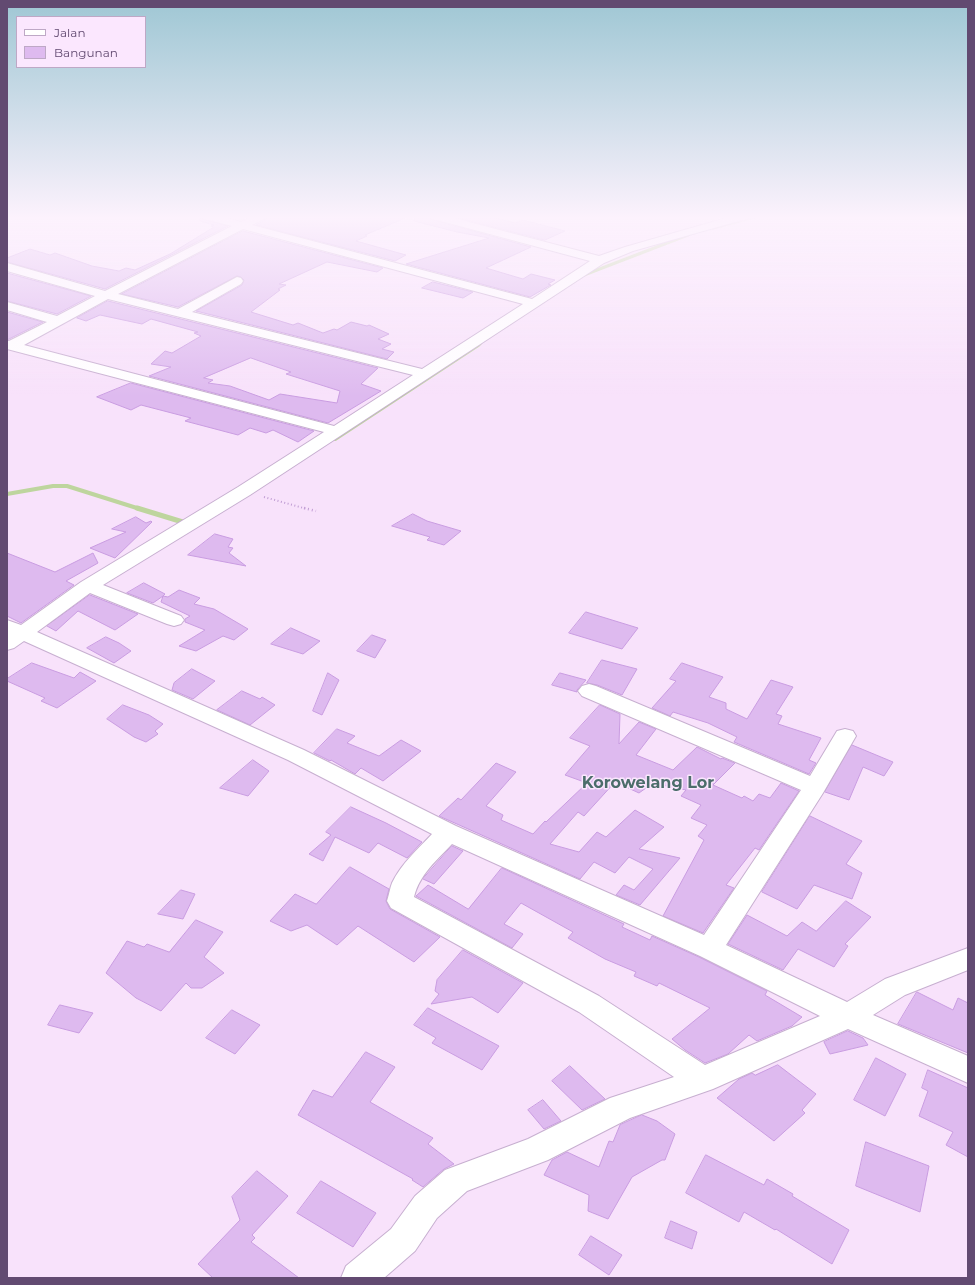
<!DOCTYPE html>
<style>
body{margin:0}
#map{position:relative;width:975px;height:1285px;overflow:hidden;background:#f8e2fb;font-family:Montserrat,sans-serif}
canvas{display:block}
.frame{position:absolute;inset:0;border:8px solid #624a71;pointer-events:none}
.legend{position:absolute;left:16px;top:16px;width:130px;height:52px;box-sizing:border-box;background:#fbe7fe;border:1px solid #bea8c6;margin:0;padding:5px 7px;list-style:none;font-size:12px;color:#624a71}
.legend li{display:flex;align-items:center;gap:8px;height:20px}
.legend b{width:20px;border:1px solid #bea8c6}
</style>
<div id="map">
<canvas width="975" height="1285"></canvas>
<div class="frame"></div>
<ul class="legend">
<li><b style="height:5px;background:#fff"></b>Jalan</li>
<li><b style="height:11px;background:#debaef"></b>Bangunan</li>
</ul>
</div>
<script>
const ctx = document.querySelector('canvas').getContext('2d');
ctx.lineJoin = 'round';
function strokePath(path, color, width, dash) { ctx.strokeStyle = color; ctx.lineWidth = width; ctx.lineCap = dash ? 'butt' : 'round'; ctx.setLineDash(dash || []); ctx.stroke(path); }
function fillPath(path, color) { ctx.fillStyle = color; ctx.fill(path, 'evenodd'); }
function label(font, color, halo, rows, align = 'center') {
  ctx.font = font + ' Montserrat,sans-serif'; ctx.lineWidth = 3; ctx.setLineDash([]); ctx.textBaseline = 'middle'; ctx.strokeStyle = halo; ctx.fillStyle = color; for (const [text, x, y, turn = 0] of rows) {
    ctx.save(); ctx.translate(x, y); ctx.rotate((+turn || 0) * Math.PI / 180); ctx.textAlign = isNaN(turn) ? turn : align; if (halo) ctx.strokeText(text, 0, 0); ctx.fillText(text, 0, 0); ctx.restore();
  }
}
strokePath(new Path2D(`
 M713,228l46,-12
 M584,275l104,-40
 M477,346l3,-2`), '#bed59e', 3);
strokePath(new Path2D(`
 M335,439l143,-94
 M7,494l46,-8h14l73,23`), '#bed59e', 4);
strokePath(new Path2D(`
 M137,508l49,15`), '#bed59e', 5);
const building = new Path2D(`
 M267,216h143l-45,19 2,1 -11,5 50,14 -11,6 -139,-36 10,-6z
 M415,216h13l2,3 101,28 -45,21 37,11 8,-5 24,6 -7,4 3,1 -2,1 -19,11 -124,-33 83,-26 -32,-6 -43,-11z
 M451,216h37l27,7 8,-3 42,11 -20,9z
 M200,217l2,2 26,7 -123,63 -98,-27v-4l23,-9 20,6 5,-2 37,13 27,5 7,-3 9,2 35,-16 44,-27 -3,-1 3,-1 -14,-4z
 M243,231l140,37 -6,4 -50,-10 -48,22 7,1 -8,4 2,1 -29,22 42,13 5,-2 25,10 11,-4 3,1 14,-8 16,4 2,-1 20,9 -11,5 13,5 -9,5 12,3 -7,7 -191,-48 46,-26 2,-5 -3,-3 -4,-1 -59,31 -56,-13z
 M7,273l84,23 -34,18 -50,-13z
 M433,282l40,10 -10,6 -41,-10z
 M108,301l270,67 -17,16 20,7 -53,32 -179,-47 22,-9 -20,-3 14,-13 7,2 29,-17 -7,-3 4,-1 -47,-13 -9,5 -42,-9 -14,6 -9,-3zM251,358l40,14 -5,2 54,17 -3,12 -57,-9 -11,6 -39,-14 -22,-3 5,-3 -9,-2z
 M7,312l36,10 -36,18z
 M131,383l183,48 -16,11 -25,-12 -7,3 -16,-5 -12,7 -53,-14 6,-3 -50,-13 -10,5 -34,-13z
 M413,514l14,7 34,10 -17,14 -17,-5 3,-3 -38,-11z
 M136,517l10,6 5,-2 1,1 -37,36 -25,-10 36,-16 -14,-3z
 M215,534l18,5 -5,8 5,1 -4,5 17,13 -58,-11z
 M7,553l48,19 38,-19 5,10 -32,18 8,4 -53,38 -14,-7z
 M144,583l21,11 -2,2 5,1 11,-7 21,8 -6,6 20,5 34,20 -14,11 -11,-4 -27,15 -17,-5 26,-16 -20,-8v-3l5,-3 -29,-14 2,-6 -10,7 -26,-10z
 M90,595l48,19 -23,16 -37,-19 -22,20 -9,-5z
 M586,612l52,16 -16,21 -53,-16z
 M291,628l29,13 -17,13 -32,-10z
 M372,635l14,5 -11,18 -18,-7z
 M106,637l13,6 12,8 -17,12 -27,-15z
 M602,660l35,9 -15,26 -25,-10 -10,-2z
 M32,663l42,15 6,-6 16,9 -39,27 -16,-7 4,-3 -38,-17v-2z
 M682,663l41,14 -14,20 17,6v6l21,10 24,-39 22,7 -17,27 6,2 -4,8 43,14 -12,22 7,3 -7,11 -75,-32 3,-5 -29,-14 -35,-11 -3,4 -18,-8 24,-27 -6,-2z
 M192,669l23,12 -22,18 -21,-9 2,-7z
 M328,673l11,7 -17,35 -9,-4z
 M560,673l26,7 -9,10v2l-25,-7z
 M242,691l18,8 2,-2 13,8 -25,20 -33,-15z
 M123,705l26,10 14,9 -8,7 3,3 -12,8 -12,-5 -27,-18z
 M600,705l20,9 -1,30 20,-22 17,7 -20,26 37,15 24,-23 24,12 1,-1 13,5 -22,22 29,13 2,-2 9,5 6,-7 11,4 11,-15 18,8 -40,59 -4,-2 -29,37 8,3 -31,45 -40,-17 41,-76 -6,-4 9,-11 -16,-7 10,-13 -20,-9 5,-6 -33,-7 -14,10 -24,-11 -31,34 -6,-4 -28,32 29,8 18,-20 9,5 29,-27 29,17 -25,22 41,9 -40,47 -24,-10 8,-10 10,5 19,-21 -24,-12 -14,16 -21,-11 -14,17 -141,-63 19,-18 3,2 35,-37 20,9 -30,34 17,9 -2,5 32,14 12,-13 1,1 41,-39 -22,-8 25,-29 -20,-8z
 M337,729l18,7 -8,7 32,13 22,-16 20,11 -38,30 -22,-13 -6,6 -24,-14 -1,1 -16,-8z
 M852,745l41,17 -9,14 -21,-9 -14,33 -24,-8z
 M253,760l16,11 -21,25 -28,-8z
 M351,807l35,16 36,19 -15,16 -29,-15 -9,10 -34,-16 -12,24 -14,-7 22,-19 -5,-3z
 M810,816l52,25 -16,23 16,9 -10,26 -38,-14 -17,24 -35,-17z
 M452,846l11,5 -29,33 -11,-5z
 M350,867l39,22 -3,12 4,8 50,28 -26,25 -56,-36 -21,19 -30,-20 -16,6 -21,-10 25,-27 21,10z
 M502,868l122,56 -2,3 28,13 2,-4 47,21 68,34 -2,4 37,22 -10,9 -35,15 -8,-6 -21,19 -23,9 -20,-13 -13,-11 38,-31 -51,-25 -2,3 -23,-10 2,-4 -31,-13 -37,-21 5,-6 -52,-29 -17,21 19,10 -11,14 -96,-52 12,-11 40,24z
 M181,890l14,4 -12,25 -25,-5z
 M846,901l25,16 -26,27 3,2 -14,21 -36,-18 -15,21 -55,-26 19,-29 40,21 15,-14 14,9z
 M196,920l27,12 -19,25 20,16 -22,15h-11l-5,-5 -25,28 -25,-13 -30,-25 21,-32 17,6 3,-3 22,8z
 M463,950l60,33 -25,30 -26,-16 -41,7 8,-10 -4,-3 2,-11z
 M917,992l36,18 5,-12 10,5v50l-70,-29z
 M60,1005l33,8 -14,20 -31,-8z
 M428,1008l71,38 -17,24 -50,-27 4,-5 -22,-13z
 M232,1010l28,15 -25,29 -29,-16z
 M848,1031l15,7 5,7 -38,9 -6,-12z
 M366,1052l29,15 -25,35 63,36 -5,6 26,20 -10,5 -21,18 -11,-7 1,-1 -115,-64 15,-25 19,7z
 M876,1058l30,16 -21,42 -31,-16z
 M778,1065l38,29 -14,16 3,3 -31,28 -57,-43 22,-19 13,-6 3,2z
 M570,1066l35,33 -23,11 -30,-29z
 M928,1070l40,18v69l-22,-12 7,-13 -34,-16 9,-25 -6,-3z
 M543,1100l18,21 -17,8 -16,-19z
 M642,1115l15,6 18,13 -10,26h-3l-30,17 -24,42 -20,-8 1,-16 -45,-20 8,-15 15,-8 32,15 10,-26 4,1 7,-17z
 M866,1142l63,24 -9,46 -64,-26z
 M706,1155l58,30 3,-6 26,15 -1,2 57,34 -17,34 -56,-35 -1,1 -31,-18 -5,10 -53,-29z
 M257,1171l31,25 -36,39 3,3 -4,4 48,36h-86l-15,-14 42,-44 -8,-23z
 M321,1181l55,32 -23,34 -56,-34z
 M671,1221l26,11 -5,17 -27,-11z
 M591,1236l31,19 -13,20 -30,-20z`);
fillPath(building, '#debaef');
strokePath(building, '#c99ce1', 1);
const street = new Path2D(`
 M201,216h17l23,6 12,-6h13l-1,2 -13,7 280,74 58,-38 -160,-43 -1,-2h17l153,40 26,-9 108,-31h17l-1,2 -116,33 -29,12 -354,232 -147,90 78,31 3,4 -3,4 -7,2 -7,-2 -77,-31 -53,39 267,118 152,76 248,109 97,-145 -219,-94 -4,-5 4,-5 7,-2 7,2 214,90 27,-45 8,-2 8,2 3,5 -33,57 -97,152 121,57 38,-23 83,-31v22l-63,25 -32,20 95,41v27l-120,-54 -135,60 -83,29 -82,42 -81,31 -30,27 -22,33 -31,27h-43l5,-12 45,-37 24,-33 30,-26 83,-31 82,-41 64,-21 -95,-65 -188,-104 -4,-7c2,-6 3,-13 5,-18 9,-19 26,-34 40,-49l-144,-74 -264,-119 -10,7 -7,2 1,-16 -1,-14 14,5 60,-43 157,-95 86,-55 -317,-83v-8h2l38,-19 -40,-12v-8l50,14 38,-20 -88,-25v-8l98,28 127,-65 -30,-8zM243,229l280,75 -101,65 -230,-57 49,-28 2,-3 -2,-3 -4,-1 -59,32 -60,-15zM108,299l305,76 -79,51 -310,-81zM452,844l248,112 120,60 -115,49 -106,-69 -185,-99c5,-22 23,-37 38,-53z`);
strokePath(street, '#c7afd0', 2);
strokePath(new Path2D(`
 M264,497l43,12`), '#c19ed4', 2, [1, 2.5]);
strokePath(new Path2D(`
 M304,508l12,3`), '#c19ed4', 2.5, [1, 3]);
fillPath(street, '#fff');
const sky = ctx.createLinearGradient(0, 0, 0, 396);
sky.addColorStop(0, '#9fc7d4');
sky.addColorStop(0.55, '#fcf2fd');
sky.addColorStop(1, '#fcf2fd00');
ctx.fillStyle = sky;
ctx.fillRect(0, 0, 975, 396);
label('bold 16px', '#4c6d6b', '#fbe7fe', [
 ["Korowelang Lor",648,783]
]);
</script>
